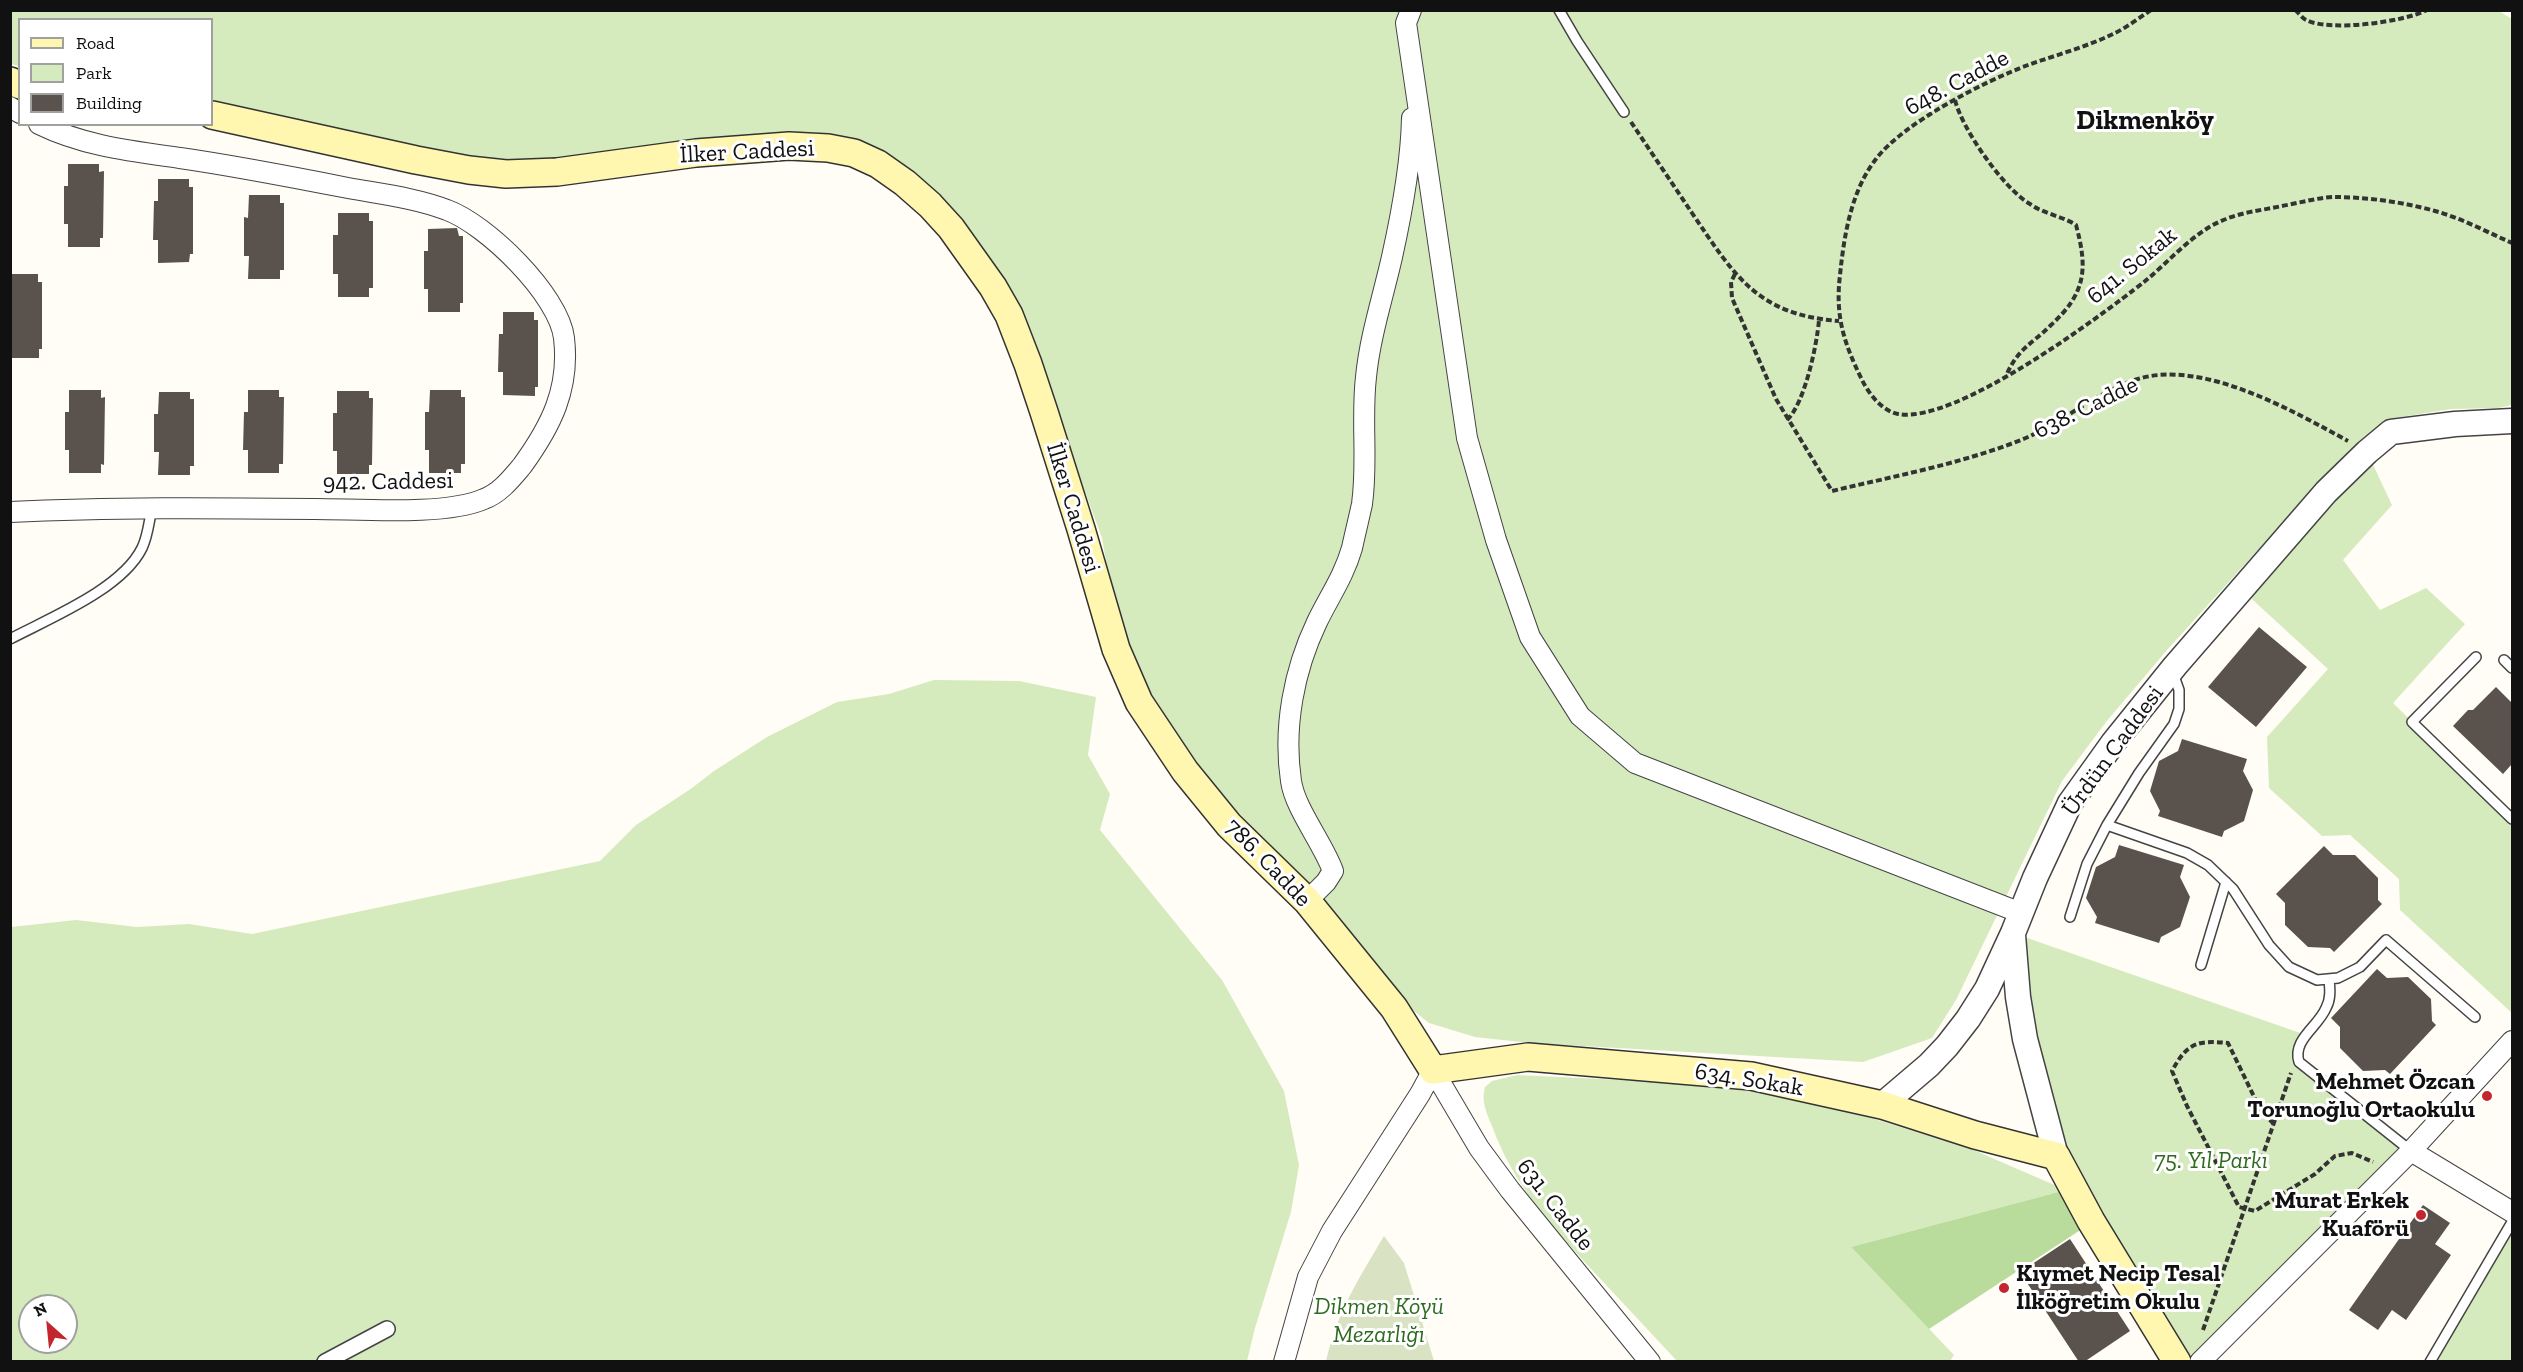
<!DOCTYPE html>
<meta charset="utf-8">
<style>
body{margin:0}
#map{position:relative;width:2523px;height:1372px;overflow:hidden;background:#fffdf5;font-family:"Zilla Slab",serif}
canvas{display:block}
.frame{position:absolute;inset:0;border:12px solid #111;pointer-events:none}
.legend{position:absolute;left:18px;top:18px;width:195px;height:108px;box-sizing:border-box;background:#fff;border:2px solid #a0a0a0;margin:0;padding:8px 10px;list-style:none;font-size:18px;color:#111}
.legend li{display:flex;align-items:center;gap:12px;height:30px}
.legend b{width:30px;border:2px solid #a0a0a0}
.north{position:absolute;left:18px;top:1294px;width:60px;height:60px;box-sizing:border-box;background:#fff;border:2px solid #a0a0a0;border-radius:50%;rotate:333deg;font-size:16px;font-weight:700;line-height:24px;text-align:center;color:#111}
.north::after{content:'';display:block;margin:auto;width:21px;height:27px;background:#c4262e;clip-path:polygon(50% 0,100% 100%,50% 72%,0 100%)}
</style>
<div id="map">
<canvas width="2523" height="1372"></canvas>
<div class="frame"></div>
<ul class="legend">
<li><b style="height:8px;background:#fff6b0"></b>Road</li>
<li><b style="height:16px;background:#d5ebbd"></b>Park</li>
<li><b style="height:16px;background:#5a524d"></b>Building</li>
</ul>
<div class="north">N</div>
</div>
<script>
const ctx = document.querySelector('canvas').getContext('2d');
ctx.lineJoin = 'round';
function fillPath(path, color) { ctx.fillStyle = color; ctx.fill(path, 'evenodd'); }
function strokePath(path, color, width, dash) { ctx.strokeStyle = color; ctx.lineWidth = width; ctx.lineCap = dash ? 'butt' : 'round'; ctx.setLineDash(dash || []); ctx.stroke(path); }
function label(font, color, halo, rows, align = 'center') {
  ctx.font = font + ' "Zilla Slab",serif'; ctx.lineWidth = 6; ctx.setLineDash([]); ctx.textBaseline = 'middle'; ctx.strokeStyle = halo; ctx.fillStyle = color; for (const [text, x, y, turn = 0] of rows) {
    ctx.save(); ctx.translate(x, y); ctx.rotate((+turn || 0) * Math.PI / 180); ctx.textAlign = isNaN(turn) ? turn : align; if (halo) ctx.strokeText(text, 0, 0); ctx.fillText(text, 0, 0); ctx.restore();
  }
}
fillPath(new Path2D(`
 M10,11h2489l13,8v386l-14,3 -47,1 -63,10 -63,57 -158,174 -61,72 -44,59 -106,219 -24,38 -69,24 -333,-19 -55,-6 -46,-14 -34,-27 -84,-111 -78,-75 -44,-55 -46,-68 -29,-80 -12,-69 -37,-101 -52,-127 -149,-155 -358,11 -294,-57v-89h-192l-1,46 -8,-2z
 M2367,452l25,53 -49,55 37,50 46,-22 39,36 -72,79 119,116v194l-112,-103 -1,-31 -49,-44 -28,1 -53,-48 -2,-51 61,-68 -86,-79z
 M934,680l85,1 77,16 -8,58 22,39 -10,36 122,150 62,111 15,74 -8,47 -36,116 -8,33 -1236,1v-435l65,-7 61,7 52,-3 63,10 348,-73 36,-36 56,-37 22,-17 53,-34 70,-35 52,-8zM30,1306h36v36h-36z
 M2013,933l293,102 -7,27 112,89 -211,210h-23l-121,-205z
 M1517,1075l126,6 105,10 107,22 114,35 97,42 -215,57 103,108 -4,6h-273c-28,-30 -56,-60 -84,-90 -43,-47 -79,-85 -101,-145 -6,-14 -11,-25 -7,-39l7,-6z
 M2512,1222v139h-77z`), '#d5ebbd');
fillPath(new Path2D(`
 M2066,1190l19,37 -156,102 -78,-82z`), '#b9dc9c');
fillPath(new Path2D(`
 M1384,1236l20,27 30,98h-108c12,-51 32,-81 58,-125z`), '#d9e3c4');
fillPath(new Path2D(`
 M68,164h31v8l5,-1 -1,67h-3v9h-32v-23h-4v-38h4z
 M158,179h31v8h4v67h-3l-1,8 -31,1v-23h-5l1,-39h4z
 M249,195h31v8h4v67h-4v9h-32l1,-23h-5v-39l4,1z
 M338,213h31v8h4v67h-4v9h-31v-23h-5v-39h5z
 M457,228l2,8h4v67h-3v9h-32v-23h-4v-38h4v-22z
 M10,274h28v8h4v67h-3v9h-29z
 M503,312h31v8h4v67h-3v9l-32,-1v-23h-5l1,-38h4z
 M69,390h32v8l4,-1 -1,68 -3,-1v9h-32v-23h-4v-38h4z
 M248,390h31v7h5l-1,67h-4v9h-31v-23h-5l1,-38h4z
 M430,390h31v7h4v67h-4v9h-32v-23h-4v-38h4z
 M337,391h32v7h4l-1,67h-3v9h-32v-23h-4v-38h4z
 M159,392h31v7h4v67h-4v9h-32l1,-23h-5v-38h4z
 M2259,627l48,40 -51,60 -48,-40z
 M2496,687l16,16v61l-9,10 -50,-48 15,-16h5z
 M2182,739l65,20 -4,12 10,19 -9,31 -20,10 -2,6 -64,-21 2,-5 -10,-20 9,-30 19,-10z
 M2119,845l65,20 -4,12 10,20 -10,30 -19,10 -2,6 -64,-20 2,-6 -11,-19 10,-31 19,-10z
 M2324,846l9,9h22l23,23v22l4,4 -48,48 -4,-4 -22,-1 -23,-22v-22l-9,-9z
 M2377,969l10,9 21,-1 23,22 1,22 4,4 -46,49 -5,-4 -22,1 -23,-23v-21l-9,-9z
 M2423,1205l27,18 -15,21 16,11 -45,65 -14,-10 -14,20 -29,-20z
 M2070,1239l60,92 -46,31h-5l-59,-90z`), '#5a524d');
const service = new Path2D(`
 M1559,10l18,31 47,71
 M10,639c40,-21 112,-50 132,-91 6,-12 7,-27 10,-40
 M2476,657l-64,65 100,97
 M2504,660l8,8
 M2107,825l80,28 21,12 25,24 36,56 20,22 28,13 21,-2 22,-11 26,-27 89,77
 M2070,917l17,-53 20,-39 32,-52 35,-49 5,-15v-19l-6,-17
 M2201,965l25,-83
 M2329,979c1,10 2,20 -3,29 -8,19 -34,32 -27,54l112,89
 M2430,1362l82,-140`);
const pedestrian = new Path2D(`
 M325,1362l62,-33`);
const minor = new Path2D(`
 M1411,10l-5,13 61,415 29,102 34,97 50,79 55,47 386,150
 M10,107l10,6
 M10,512c102,-5 203,-4 305,-3 44,0 130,7 169,-10 16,-6 27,-20 38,-33 29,-40 48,-77 42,-128 -5,-43 -78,-114 -117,-128 -31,-12 -66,-16 -99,-22 -56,-11 -112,-22 -168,-30 -49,-7 -96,-12 -141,-34
 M1307,901l19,-19 7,-11c-10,-28 -38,-62 -42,-90 -8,-54 3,-111 26,-159 12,-25 27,-46 35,-74 3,-14 7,-30 10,-44 6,-42 -1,-85 4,-127 4,-41 17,-80 26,-120 10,-45 19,-93 20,-139
 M1433,1070l46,78 31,42 140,172
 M2411,1151l101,61
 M1284,1362l24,-85 24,-46 88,-137 13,-24
 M2200,1362l211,-211 101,-110`);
const tertiary = new Path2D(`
 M2013,935l5,62 7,42 31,117
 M1882,1105l47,-40 18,-19 21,-27 19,-30 26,-56 22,-55 35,-75 43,-60 62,-77 151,-174 41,-40 24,-20 64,-8 57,-3`);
const secondary = new Path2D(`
 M10,81l10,4
 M212,115l204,45 53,10 37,4 51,-2 139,-19 93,-7 39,2 26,5 24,11 27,19 25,22 21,23 42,59 16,28 19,49 16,48 37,117 35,120 23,53 46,69 44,54 78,76 87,107 39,62 95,-13 223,19 131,29 93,30 81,21 35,65 86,141`);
strokePath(service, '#444', 12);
strokePath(pedestrian, '#444', 18);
strokePath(minor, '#444', 22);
strokePath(tertiary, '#444', 27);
strokePath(secondary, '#333', 30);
strokePath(new Path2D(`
 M2151,10c-12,8 -25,18 -38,24 -27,13 -57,21 -85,31 -43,16 -125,58 -152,94 -25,32 -32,77 -36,116 -5,42 4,68 22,105 7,14 20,31 36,34 58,10 200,-96 246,-132 26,-21 50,-51 82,-63 17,-7 37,-9 56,-13 17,-3 34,-8 51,-9 34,0 70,5 102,14 26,7 52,21 77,32
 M2295,10c4,3 7,8 11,10 23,12 98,2 121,-10
 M1955,100c7,29 49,89 75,104 14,10 32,12 46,21 12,44 10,68 -25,100 -20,20 -33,23 -45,51
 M1631,122c20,30 41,61 61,91 42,62 65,102 147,108
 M1735,274l-4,8 1,16 44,101 56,92c63,-15 128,-27 189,-51 40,-16 75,-48 117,-61 65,-20 155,32 210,62
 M1787,420c18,-17 30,-76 32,-100
 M2274,1124l-13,-13 -33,-68c-31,-3 -41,0 -56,28l15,35 52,101 16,4 8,-5 52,-32 20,-18 17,-3 21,9
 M2203,1330l88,-257`), '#333', 4, [6, 3]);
strokePath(service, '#fff', 9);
strokePath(pedestrian, '#fff', 15);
strokePath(minor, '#fff', 20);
strokePath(tertiary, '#fff', 24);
strokePath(secondary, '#fff6b0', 27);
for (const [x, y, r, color] of [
 [2487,1096,6,"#c4262e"],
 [2421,1215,6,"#c4262e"],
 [2004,1288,6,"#c4262e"]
]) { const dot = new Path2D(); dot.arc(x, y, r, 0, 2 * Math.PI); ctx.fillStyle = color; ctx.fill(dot); strokePath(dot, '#fff', 2); }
label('24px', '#111', '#fff', [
 ["648. Cadde",1957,83,-28],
 ["İlker Caddesi",747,152,-3],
 ["641. Sokak",2132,266,-39],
 ["638. Cadde",2086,408,-26],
 ["942. Caddesi",388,482,-1],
 ["İlker Caddesi",1073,508,73],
 ["Ürdün Caddesi",2113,751,-54],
 ["786. Cadde",1268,863,46],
 ["634. Sokak",1749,1080,9],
 ["631. Cadde",1555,1205,52]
]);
label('bold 24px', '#111', '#fff', [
 ["Mehmet Özcan",2475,1082],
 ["Torunoğlu Ortaokulu",2475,1110],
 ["Murat Erkek",2409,1201],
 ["Kuaförü",2409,1229],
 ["Kıymet Necip Tesal",2016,1274,"left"],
 ["İlköğretim Okulu",2016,1302,"left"]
], 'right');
label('italic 24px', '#2f6b1f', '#fff', [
 ["75. Yıl Parkı",2211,1161],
 ["Dikmen Köyü",1379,1307],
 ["Mezarlığı",1379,1335]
]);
label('bold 27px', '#111', '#fff', [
 ["Dikmenköy",2145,121]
]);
</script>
